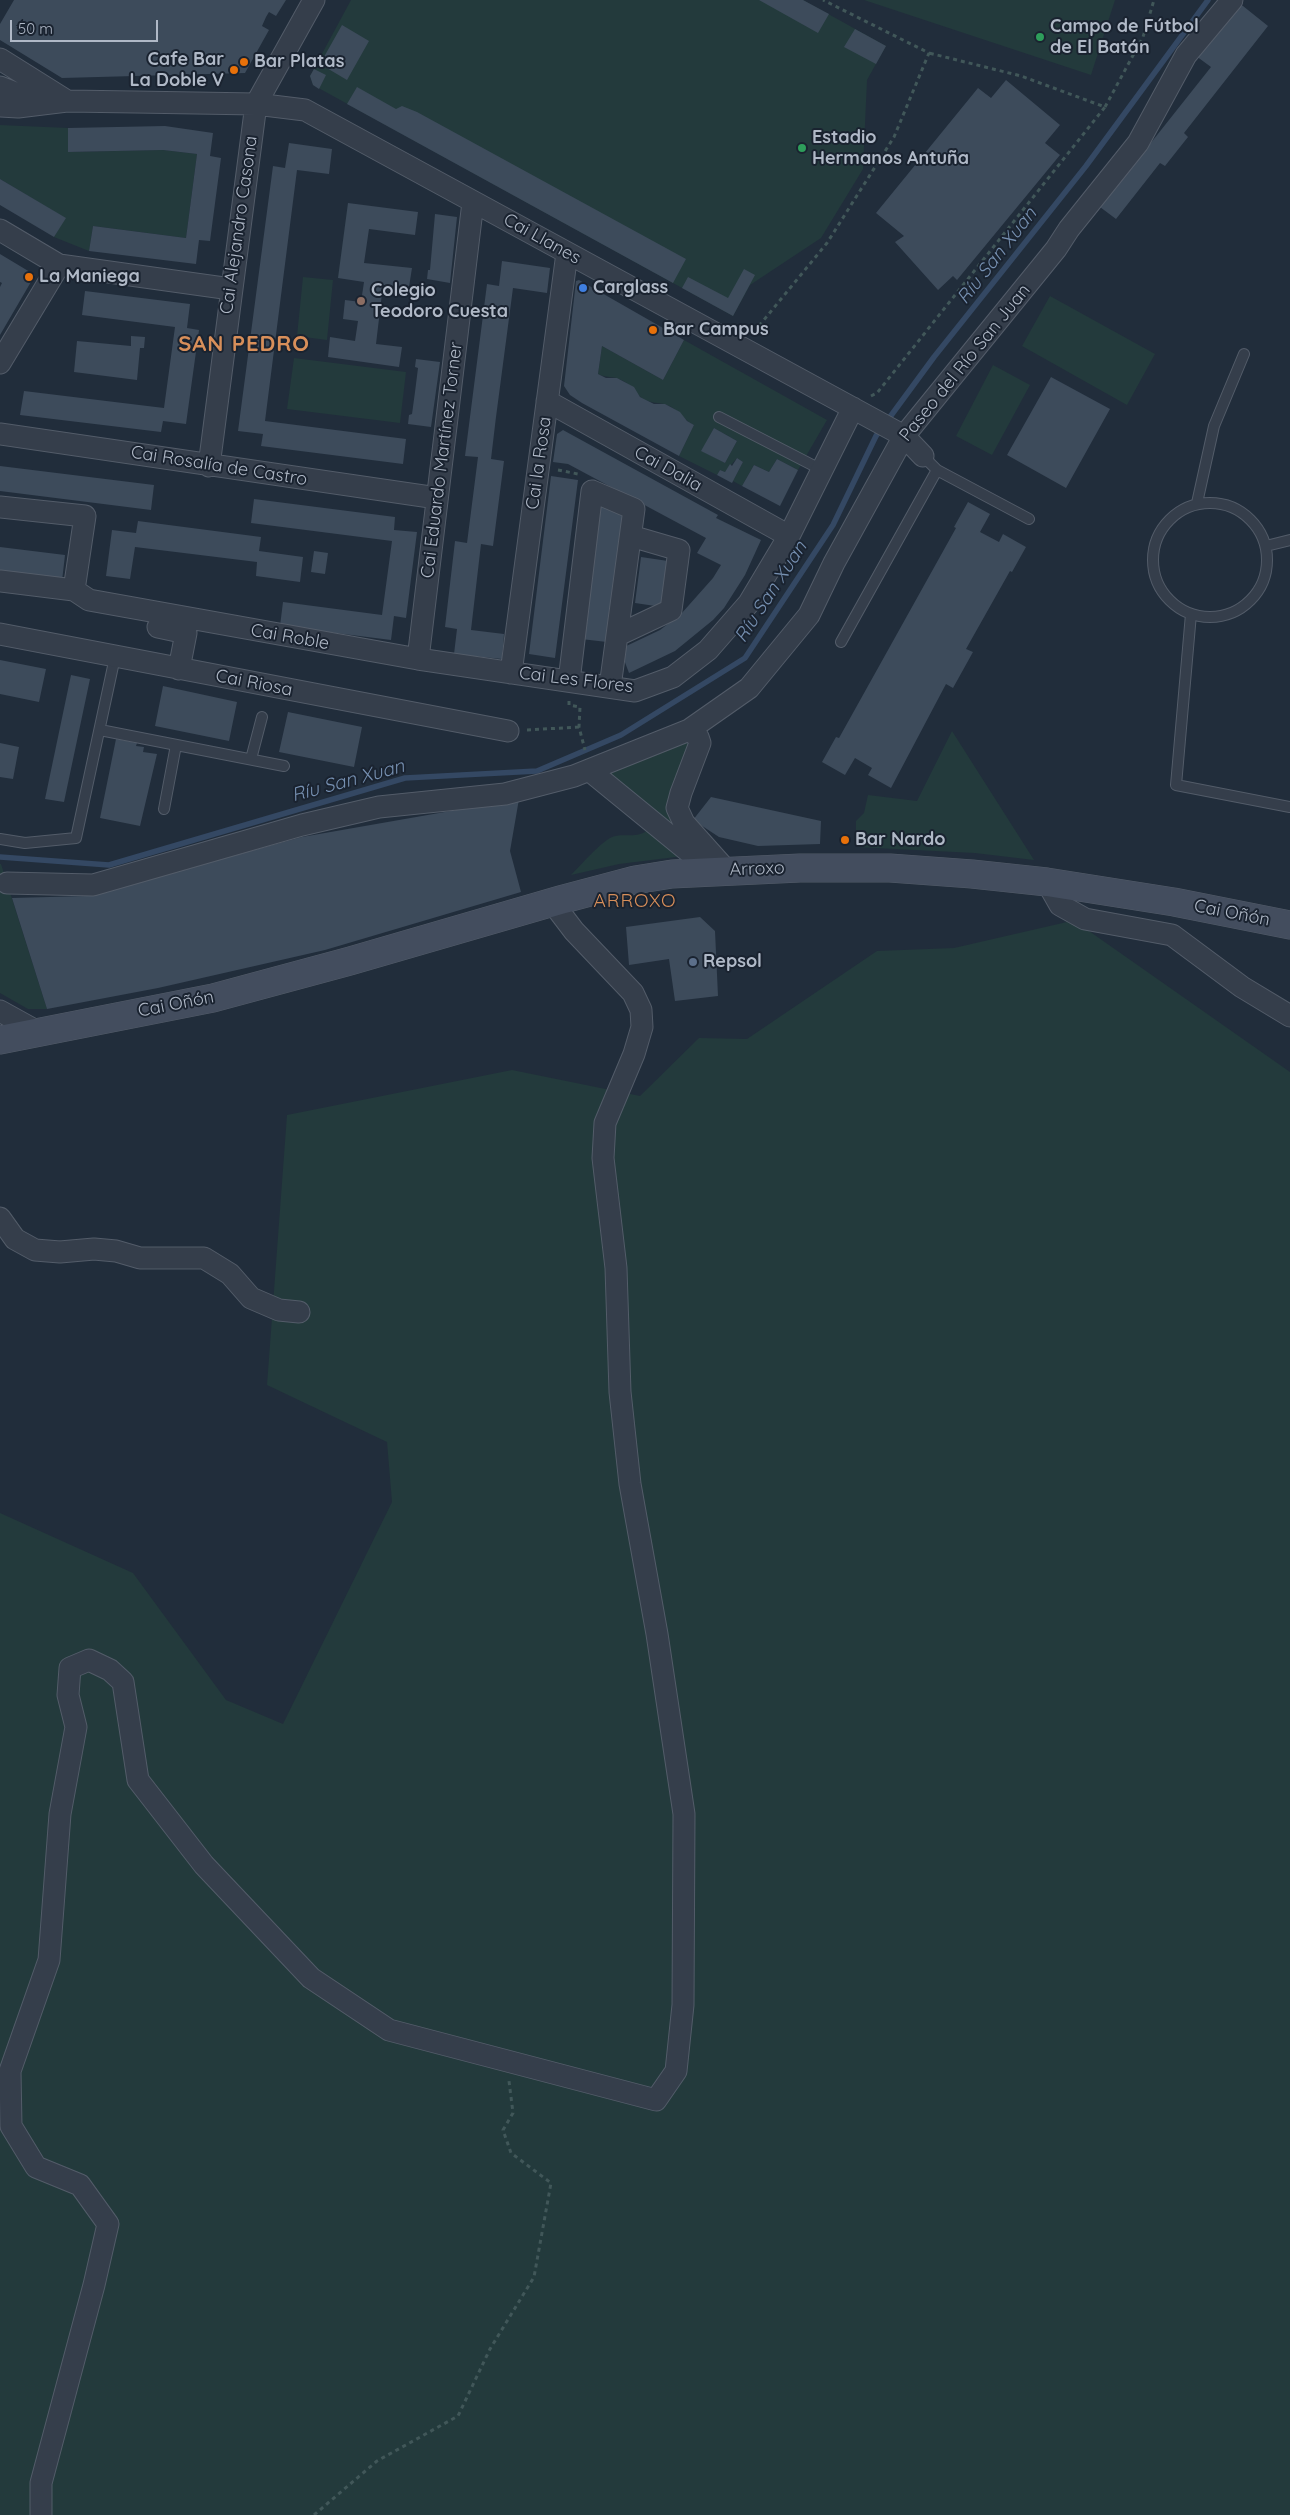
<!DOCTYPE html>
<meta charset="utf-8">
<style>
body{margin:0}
#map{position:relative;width:1290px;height:2515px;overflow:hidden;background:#212d3b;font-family:Quicksand,sans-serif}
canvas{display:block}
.scale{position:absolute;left:10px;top:20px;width:148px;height:22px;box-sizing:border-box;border:2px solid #b0b9c7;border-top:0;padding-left:6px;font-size:15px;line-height:18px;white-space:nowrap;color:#b0b9c7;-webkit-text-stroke:4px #1a2330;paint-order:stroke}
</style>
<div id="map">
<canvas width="1290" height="2515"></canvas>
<div class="scale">50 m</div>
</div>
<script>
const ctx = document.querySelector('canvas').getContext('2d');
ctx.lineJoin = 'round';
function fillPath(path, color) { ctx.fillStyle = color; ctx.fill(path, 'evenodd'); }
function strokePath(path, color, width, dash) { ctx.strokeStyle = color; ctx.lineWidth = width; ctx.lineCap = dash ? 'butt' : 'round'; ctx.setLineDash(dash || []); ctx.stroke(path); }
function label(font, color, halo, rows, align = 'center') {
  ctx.font = font + ' Quicksand,sans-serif'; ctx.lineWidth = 4; ctx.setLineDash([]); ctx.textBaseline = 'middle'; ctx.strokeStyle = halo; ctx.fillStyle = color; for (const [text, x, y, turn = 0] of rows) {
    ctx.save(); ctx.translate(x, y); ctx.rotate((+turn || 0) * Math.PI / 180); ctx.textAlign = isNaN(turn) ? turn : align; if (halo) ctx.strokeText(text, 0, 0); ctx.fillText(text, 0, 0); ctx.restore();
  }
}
fillPath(new Path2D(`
 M351,0h452l83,46 -19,34 -4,89 -42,69 -71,47 -17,31 -420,-231 -3,-9z
 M864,0h251l-24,75z
 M0,125l68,3 1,24 94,-2 34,4 -11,84 -93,-12 -4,25 -35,-14 11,-19 -65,-39z
 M303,277l30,3 -6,60 -30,-4z
 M1050,296l105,58 -28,51 -105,-59z
 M684,340l143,80 -29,50 -21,-11 -8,13 -15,-7 -12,21 -9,-5 10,-19 -6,-4 -12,14 -5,-2 -3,5 -38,-19 15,-31c-11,-5 -14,-15 -27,-20 -8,-3 -16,-1 -25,-7 -8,-6 -10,-14 -23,-19 -7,-3 -13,-1 -21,-5l4,-28 61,34zM714,428l23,13 -12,22 -23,-12z
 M294,358l112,14 -6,51 -113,-14z
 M993,365l37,20 -38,70 -36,-19z
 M952,731l82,129 -59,-7 -119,-6v-26l8,-8 4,-18 49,6z
 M685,739l8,1 -22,70 -1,16 -63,-53z
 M650,828l34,28 -65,8 -48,11c10,-10 27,-30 39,-37 13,-7 27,3 40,-10z
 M0,864h1l46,145h-19l-28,-16z
 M1067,922l22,9 201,141v1443h-1290v-1002l133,60 93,127 57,24 109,-222 -5,-60 -120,-57 20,-270 225,-45 128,26 59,-58 48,1 130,-88 77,-3z`), '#233a3c');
strokePath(new Path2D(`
 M0,857l109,8 296,-87 132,-7 84,-36 124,-77 88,-133 43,-89 58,-79 152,-191 122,-166`), '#344863', 5.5);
fillPath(new Path2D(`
 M14,0h272l-10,16 -7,-4 -3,5 -4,9 7,4 -24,43 -183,5 -62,-38v-16z
 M759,0h44l26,14 -11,19z
 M1238,2l30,24 -84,107 4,4 -23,29 -5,-3 -44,56 -16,-12 111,-140 -15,-11z
 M342,25l27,16 -22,39 -27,-16z
 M855,29l31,17 -10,18 -32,-17z
 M314,69l12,6 -7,14 -6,-4 -3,-9z
 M1006,80l54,45 -15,18 15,12 -103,125 -4,-4 -15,14 -43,-48 9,-6 -28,-23 102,-125 13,10z
 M357,87l39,22 6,-3 15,6 269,147 -13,24 -326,-179z
 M165,126l48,7 -3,23 11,2 -11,83 -11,-1 -3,24 -107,-13 4,-25 93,12 11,-84 -34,-4 -95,2v-24z
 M289,143l43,6 -3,25 -32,-4 -32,251 141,18 -3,25 -142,-18 2,-12 -25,-3 35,-265 12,2z
 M0,179l66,39 -12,19 -54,-32z
 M348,203l70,9 -3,23 -46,-6 -5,34 48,5 -3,19 -26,-2 -7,59 26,3 -3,20 -71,-10 2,-20 25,4 3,-20 -15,-2 2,-19 16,2 3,-20 -26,-4z
 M435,214l22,3 -7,66 -23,-4 1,-9h2z
 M0,254l35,21 -35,60v-48l2,-4 -2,-1z
 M502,261l48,7 -3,25 -34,-5 -17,129 -5,42 13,2 -11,85 -12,-2 -10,86 33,4 -2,25 -48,-5 3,-25 -12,-2 10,-86 12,2 11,-86 -13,-1 22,-172 12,2z
 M744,269l11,6 -22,41 -51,-28 6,-11 40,21z
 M579,280l105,60 -21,40 -61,-34 -4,28 8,4h11l17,9 6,10 14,7h11l15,8 7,9 7,4 -15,31 -97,-53 -12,-8 -6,-9 12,-105z
 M85,291l105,13 -3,24 12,2 -13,94 -23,-3 -2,11 -141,-17 4,-24 140,17 11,-81 -93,-12z
 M131,336l14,1 -1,11h-4l-3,32 -63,-8 3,-31 54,5z
 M416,359l24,3 -9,65 -23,-3 1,-9 3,-1 3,-22 3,-24 -3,-1z
 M1051,377l59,32 -44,79 -59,-33z
 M714,428l23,13 -12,22 -24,-12z
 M563,430l155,85 -2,3 45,22 -16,35 -21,33 -11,12 -38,31 -46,22 -9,-24 40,-19 21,-16 32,-36 8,-13 -24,-12 9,-15 -138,-74 -15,-2 4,-28z
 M737,458l6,4 -11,21 -15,-8 3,-5 5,2 5,-8 2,2z
 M777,459l21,11 -18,36 -38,-20 12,-21 15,7z
 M0,466l154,19 -3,25 -151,-19z
 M551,476l27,4 -23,178 -26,-4z
 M254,499l141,18 -1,13 23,2 -11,86 -12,-2 -3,24 -111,-14 3,-24 99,13 10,-74 -141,-18z
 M968,502l22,12 -10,18 19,10 4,-8 23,13 -14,25 -2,-1 -44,78 7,3 -20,36 -7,-4 -55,104 -23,-13 4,-7 -17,-10 -10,17 -23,-13 14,-25 3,1 117,-210 -2,-1z
 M597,506l27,3 -17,133 -26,-3z
 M138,521l123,16 -2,14 44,6 -3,25 -44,-6 1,-14 -122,-15 -5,32 -24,-3 6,-46 24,3z
 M0,547l65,8 -3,26 -62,-8z
 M314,551l14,2 -3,21 -14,-2z
 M641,557l27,4 -6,46 -27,-4z
 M0,660l46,9 -7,33 -39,-8z
 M71,675l19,4 -26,123 -19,-3z
 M163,686l74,16 -8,39 -74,-15z
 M288,712l74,15 -8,40 -75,-15z
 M116,739l21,4 -1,3 8,1 -1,5 14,2 -17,72 -40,-8z
 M0,743l19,4 -6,32 -13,-2z
 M711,797l110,24 -1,23 -62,2 -39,-9 -26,-17z
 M519,799l-9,52 11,41 -196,58 -167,38 -111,21 -35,-111 74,-2 216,-59z
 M700,917l15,14 3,65 -43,5 -6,-42 -40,6 -3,-38z`), '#3d4b5b');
const lane = new Path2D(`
 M719,417l103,53
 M937,470l92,49
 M1153 560a57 57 0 1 1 114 0a57 57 0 1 1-114 0Z
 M1197,503l17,-77 30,-72
 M1266,546l24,-6
 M1191,614l-15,171 114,22
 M841,642l96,-172 -14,-14
 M100,730l184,36
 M251,759l11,-42
 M164,809l12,-64
 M0,839l25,4 51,-5 39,-181`);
const street = new Path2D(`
 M0,59l67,42
 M0,87l18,7 22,3
 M0,106l18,1 49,-6 68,1 121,2 49,6 599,326 19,20
 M0,230l59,35 172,24
 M0,363l59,-98
 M547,401l242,135
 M0,434l437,64
 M209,466l47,-362 58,-104
 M0,507l85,9 -11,74
 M0,581l74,9 15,10 329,59 217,32 38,-14 35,-27 41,-47 40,-67 64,-128
 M158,627l28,6 -7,36
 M0,634l508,97
 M618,635l53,-25 8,-60 -48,-14
 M418,659l55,-457
 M511,673l56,-420
 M569,681l23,-190 42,18 -24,178
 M689,730l9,7 2,6 -19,50 -4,15 7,15 42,47
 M589,770l104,85 15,16
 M1047,882l13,23 25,14 87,16 70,52 48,29
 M7,883l86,2 209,-60 77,-18 126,-13 69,-18 115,-46 60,-42 60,-73 25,-52 70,-127 152,-187 13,-20 69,-86 48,-88 46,-55
 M0,1011l38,21
 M0,1218l15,21 20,11 25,2 34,-3 22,2 24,7h64l26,16 21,24 28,12 20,2
 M41,2515v-32l53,-198 14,-61 -28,-39 -44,-18 -25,-41 -1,-55 39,-111 11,-146 16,-87 -8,-32 2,-27 19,-8 21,10 13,12 15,98 66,85 107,113 78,52 267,70 20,-29 7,-66 1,-191 -27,-180 -27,-150 -10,-92 -4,-124 -13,-110 2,-35 29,-69 8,-27 -1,-17 -8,-17 -59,-62 -22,-29`);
const secondary = new Path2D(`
 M0,1040l213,-42 137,-37 210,-61 75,-20 37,-6 128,-6h90l82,6 75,8 127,20 116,23`);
strokePath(lane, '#535c69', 12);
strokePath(street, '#535c69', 23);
strokePath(secondary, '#535c69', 29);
strokePath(new Path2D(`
 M1105,107l38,-70 11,-37
 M754,332l73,-89 67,-106 35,-84 -106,-53
 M871,396l6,-3 228,-286 -84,-31 -92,-23
 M558,470l20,4 3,2
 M569,701v4l11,2 -1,20 6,23
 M527,730l52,-3
 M314,2515l63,-54 81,-45 32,-67 44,-72 17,-94 -40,-30 -8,-23 10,-17 -4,-32`), '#415759', 3, [4, 4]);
strokePath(lane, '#353e4b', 10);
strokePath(street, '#353e4b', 21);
strokePath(secondary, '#434d5e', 28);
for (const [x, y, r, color] of [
 [1040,37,5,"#2e9e5b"],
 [244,62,5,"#e8710a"],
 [234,70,5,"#e8710a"],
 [802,148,5,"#2e9e5b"],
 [29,277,5,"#e8710a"],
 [583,288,5,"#3f7fe0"],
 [361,301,5,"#8d6e63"],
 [653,330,5,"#e8710a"],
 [845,840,5,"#e8710a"],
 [693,962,5,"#5c6f8a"]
]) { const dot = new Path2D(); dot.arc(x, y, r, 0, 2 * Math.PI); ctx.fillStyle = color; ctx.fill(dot); strokePath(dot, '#1a2330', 2); }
label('bold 18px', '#b0b9c7', '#1a2330', [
 ["Campo de Fútbol",1050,27],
 ["de El Batán",1050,48],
 ["Cafe Bar",224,60,"right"],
 ["La Doble V",224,81,"right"],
 ["Bar Platas",254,62],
 ["Estadio",812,138],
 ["Hermanos Antuña",812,159],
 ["La Maniega",39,277],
 ["Carglass",593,288],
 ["Colegio",371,291],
 ["Teodoro Cuesta",371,312],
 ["Bar Campus",663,330],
 ["Bar Nardo",855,840],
 ["Repsol",703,962]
], 'left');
label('18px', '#b0b9c7', '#1a2330', [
 ["Cai Alejandro Casona",239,225,-82],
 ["Cai Llanes",542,239,29],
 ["Paseo del Río San Juan",965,363,-51],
 ["Cai Eduardo Martínez Torner",442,460,-83],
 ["Cai la Rosa",539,463,-82],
 ["Cai Rosalía de Castro",219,466,9],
 ["Cai Dalia",668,469,29],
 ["Cai Roble",290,637,10],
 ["Cai Les Flores",576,680,7],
 ["Cai Riosa",254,683,11],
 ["Arroxo",757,869,-2],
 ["Cai Oñón",1232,913,11],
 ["Cai Oñón",176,1004,-11]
]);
label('italic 19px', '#7690b1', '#1a2330', [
 ["Ríu San Xuan",997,256,-52],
 ["Ríu San Xuan",771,592,-57],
 ["Ríu San Xuan",348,781,-15]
]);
ctx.letterSpacing = '1px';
label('19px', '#d88f5a', '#1a2330', [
 ["ARROXO",635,901]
]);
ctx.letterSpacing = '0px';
ctx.letterSpacing = '1px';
label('bold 22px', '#d88f5a', '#1a2330', [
 ["SAN PEDRO",244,344]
]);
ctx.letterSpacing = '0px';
</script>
